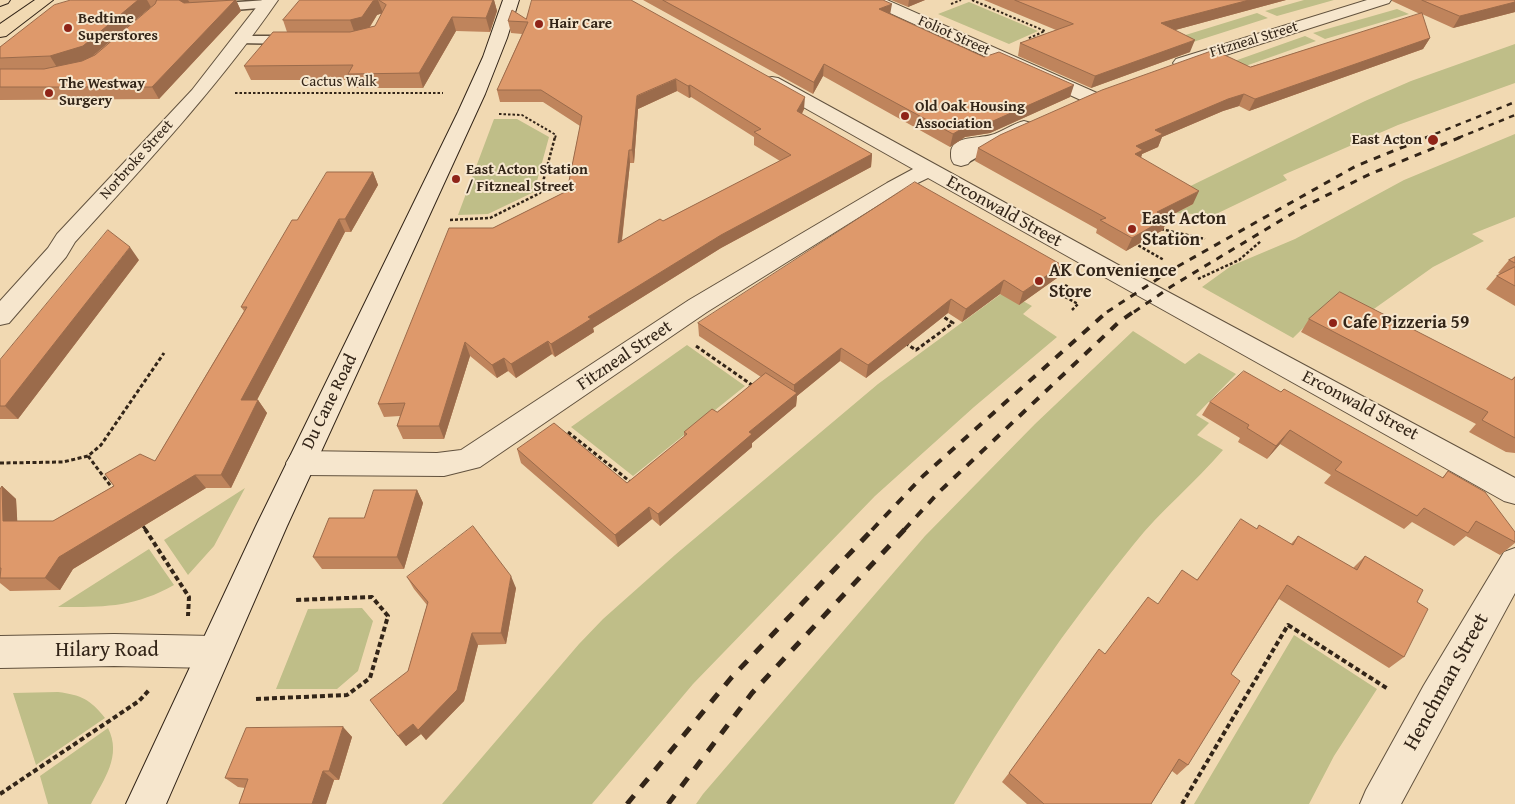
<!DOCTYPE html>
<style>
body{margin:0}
canvas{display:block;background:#f1d9b2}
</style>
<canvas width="1515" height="804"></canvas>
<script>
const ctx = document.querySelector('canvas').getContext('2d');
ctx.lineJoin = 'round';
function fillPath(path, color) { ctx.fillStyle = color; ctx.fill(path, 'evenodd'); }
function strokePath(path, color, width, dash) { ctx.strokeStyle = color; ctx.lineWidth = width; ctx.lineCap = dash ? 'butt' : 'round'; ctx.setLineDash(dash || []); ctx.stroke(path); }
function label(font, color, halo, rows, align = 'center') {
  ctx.font = font + ' "Gentium Book Plus",serif'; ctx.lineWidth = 4; ctx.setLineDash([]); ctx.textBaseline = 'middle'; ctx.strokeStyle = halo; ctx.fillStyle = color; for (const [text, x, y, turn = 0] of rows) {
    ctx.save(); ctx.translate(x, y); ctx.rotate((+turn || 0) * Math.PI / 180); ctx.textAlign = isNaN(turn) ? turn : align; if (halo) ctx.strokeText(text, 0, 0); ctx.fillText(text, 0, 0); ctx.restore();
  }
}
fillPath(new Path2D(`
 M1304,0h30l-57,16 -12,-5z
 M969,2l69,29 -29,13 -71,-30z
 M1397,9l12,5 -84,25 -12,-6z
 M1257,13l11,5 -78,25 -11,-6z
 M1305,36l11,5 -79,28 -11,-5z
 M1515,44v39l-117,42 -115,50 4,5 -73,35 -39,-2 18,-9 -21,-9 193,-94 46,-20z
 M494,119h23l32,18 -15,55 -46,22 -30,1z
 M1515,134v83l-43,17 12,7 -51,26 -69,49 -31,-17 -40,39 -91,-51 29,-21 64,-27 109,-59z
 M1005,291l27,15 -9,8 34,23 -83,70 -99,89 -182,188 -101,120h-150l137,-160 24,-25 72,-64 203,-171z
 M1133,331l52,33 14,-11 37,21 -40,41 13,8 -12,12 26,15c-28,33 -62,60 -89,94 -67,82 -127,169 -180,260h-258l7,-10 222,-258 110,-112z
 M687,345l58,41 -112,90 -62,-49z
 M245,488l-31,58 -26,29 -24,-35z
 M149,549l25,36c-41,23 -71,22 -116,22z
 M362,608l11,13 -15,50 -21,18h-61l32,-80z
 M1294,635l83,54 -43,67 -25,48h-115z
 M58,692c23,3 32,7 47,26l-69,47 -23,-72z
 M108,728c14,28 -4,51 -17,76h-43l-8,-28z`), '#bfbe88');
const lane = new Path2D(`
 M267,0l4,1 2,3 -2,3 -61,5 -6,-4 6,-4z
 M243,36h50l7,4 -7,4 -55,-1 -2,-3 2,-3z
 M995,136l5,2 3,3 -3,3 -33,19h-12l-2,-3 2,-3z`);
const street = new Path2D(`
 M262,0h16c-60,87 -132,164 -203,242l-9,15 -57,66 -9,2v-24l48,-53 9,-14 135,-144z
 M866,0h21l210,93 2,4 -2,4 -7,2 -7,-2 -215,-98z
 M1367,0h24l-2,3 -201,64 -6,1 -6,-1 -3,-4 3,-4z
 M772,77l6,1 364,200 373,200v26l-11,-3 -576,-323 -27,13 -194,121 -227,155 -36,9 -143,-1 -10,-4 -5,-8 5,-8 10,-4 136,2 24,-3 228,-150 198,-117 26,-14 -147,-83 -3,-4 3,-4z
 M1024,121l7,2 3,4 -3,4 -29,14 -25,4 -6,3v8l-3,4 -7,2 -7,-2c-3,-4 -3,-6 -3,-11 0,-18 28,-14 40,-18 11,-3 21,-11 33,-14z
 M1515,548v45l-114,211h-41l6,-14 58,-105 80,-133z
 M114,634l99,2 12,4 5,12 -5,12 -12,4 -99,-2 -114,2v-32z`);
const secondary = new Path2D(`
 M503,0h16l-12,38 -22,56 -198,432 -121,278h-40l130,-278 202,-414 25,-55z`);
const highway = new Path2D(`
 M0,0h10l-2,3 -8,3z
 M35,0h18l-47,36 -6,1v-13z`);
strokePath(lane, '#62523e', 3);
strokePath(street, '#62523e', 2);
strokePath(secondary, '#332518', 2);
strokePath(highway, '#332518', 2);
strokePath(new Path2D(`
 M972,0l73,31 -18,8
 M951,4l10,-4
 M235,93h208
 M499,114l23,1 34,20 -1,3`), '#332518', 2, [2.5, 2]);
strokePath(new Path2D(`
 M450,220l40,-2 50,-25 15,-56
 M1161,229l44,10
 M1134,243l30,17
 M1198,279l41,-19 22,-19
 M1072,310l6,-6 -22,-12 9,-7 12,7 4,-2 -2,-1`), '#332518', 2.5, [3, 2]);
strokePath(new Path2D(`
 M905,343l11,7 37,-27 -14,-9
 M696,346l56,39 -3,2
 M568,432l64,51
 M88,456l25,33
 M0,463l63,-1 25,-6 13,-11 63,-92
 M143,526l3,4`), '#332518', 3, [4, 2.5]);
strokePath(new Path2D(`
 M145,529l44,68 -1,19
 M256,699l91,-4 23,-17 18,-62 -16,-19 -77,3
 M0,794l139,-93 11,-12
 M1182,804l106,-179 100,64`), '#332518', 4, [5, 3]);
fillPath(lane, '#f6e6cd');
fillPath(street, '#f6e6cd');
fillPath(secondary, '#f6e6cd');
fillPath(highway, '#f1d9b2');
strokePath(new Path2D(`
 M1425,138l90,-36
 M1458,138l57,-23`), '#332518', 2.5, [5.5, 5.5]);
strokePath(new Path2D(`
 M1107,312l66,-43 183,-103 72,-29
 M1134,312l38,-26 131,-79 67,-33 91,-37`), '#332518', 3, [7, 7]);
strokePath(new Path2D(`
 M872,530l51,-54 186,-166
 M904,530l35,-38 180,-170 17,-12`), '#332518', 4, [9, 9]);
strokePath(new Path2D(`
 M627,804l104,-126 142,-149
 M668,804l84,-111 153,-164`), '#332518', 5, [11, 11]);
fillPath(new Path2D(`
 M71,0h167h-2l5,11 -82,88 -159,1v-53zM151,7h1l-59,49z
 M300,0h194l3,11 -7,21 -34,-1 -33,57h-70l-3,-8h-99l-7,-14 43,-34 -4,-12zM382,13l-7,13 -5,1 7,-12z
 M643,0h240l7,15 180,82 -80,36 -25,4 -15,10 -127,-71 -10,18z
 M891,0h34l-17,7z
 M984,0h302l-111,30 15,22 -99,36 -73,-32 2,-13 36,-13z
 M1392,0h123v12l-62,16 -31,-14 8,24 -7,11 -174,62 -10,-5 -16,5 -61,26 -4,10 -16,7 -1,4 52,46 -25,13 -5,13 -37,21 -30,-18 1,-4 -122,-68 3,-13 272,-81 170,-53 -28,-13z
 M526,19l278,90 -2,5 70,40 -1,13 -150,81 -128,80 1,4 -39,25 -3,-3 -36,24 -8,-7 -11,7 -27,-22 -26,83h-41l-6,-13 3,-10 -16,1 -6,-13 115,-176 74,-37 13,-65 -37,-24h-43l-3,-12 25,-56 -11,-1 -3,-12zM677,91l12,7 2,-1 63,40v8l26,16 -117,60 -41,20 8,-78h4l4,-54z
 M373,172l5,13 -27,47h-6l-88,168h1l9,13 -36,75h-25l-133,81 -13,21 -50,1 -10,-8v-94l2,-3 14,13 1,22h36l61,-35 41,-25 89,-150 -3,-4z
 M1515,257v49l-29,-17 11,-13 3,-2 -2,-1 11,-13z
 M139,260l-121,159h-18v-59z
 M1062,265l-5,13 -38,27 -19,-11 -38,28 -14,-9 -82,65 -26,-17 -43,35 -1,10 -44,37v4l-92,79 -8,-7 -34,28 -97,-84 -4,-14 110,34 57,-46v-5l33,-20 44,-35 -62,-41 -1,-13z
 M1309,319l202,61 4,-4v77l-9,-1 -37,-20 7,-8 -175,-92z
 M1281,392l161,86 6,-7 67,61v11l-15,12 -34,-19 -12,10 -42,-24 -8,7 -80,-46 7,-8 -51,-31 -13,15 -29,-17 2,-4 -38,-23 8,-13z
 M417,490l6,13 -19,66h-82l-9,-12 51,-39z
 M1257,529l34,15 7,-8 55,32 12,-12 52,46 -13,55 -15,11 -110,-69 -48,75 -43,91 -11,10 -5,-4 -21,33h-124l-25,-22 7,-9 96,-119 53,-50 38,-24z
 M407,577l109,11 -10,56 -28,1 -14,56 -38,39 -5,-6 -15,12 -8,-10 10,-65 19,-66 -13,-16z
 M343,727l9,10 -13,43h-5l-8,24h-87l6,-16 -7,-1 -13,-9z`), '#bf845c');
fillPath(new Path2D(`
 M138,0h9l4,7 -61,51 -32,11 -8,-13z
 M178,0h10l2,3 -7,8z
 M235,0h1l5,11 -82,88 -7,-12z
 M377,0h1l5,13 -6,2 -10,16 -12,3 -5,-14 23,-19z
 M493,0h1l3,11 -7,21 -4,-14z
 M909,0h16l-17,7z
 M1249,0h37l-129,35 4,-12z
 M1515,2v10l-62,16 7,-12z
 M892,4l-2,11 -11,-6z
 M452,17l4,14 -33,57 -4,-15z
 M1430,38l-7,11 -174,62 6,-12z
 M1195,40l-5,12 -99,36 4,-12z
 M824,64l-1,12 -10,18 1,-12z
 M676,79l1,12 -39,18 -4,54 -2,-13 5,-54z
 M690,85l1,12 -2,1 -1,-12z
 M1074,85l-4,12 -80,36 -25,4 -15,10 3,-13 15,-9z
 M1244,94l-5,12 -16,5 -61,26 -4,10 -16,7 -3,9 -9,4 6,-21 19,-16 73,-31z
 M805,97l-1,12 -7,14v-12z
 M629,150l1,13 -10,93 -2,-13z
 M872,154l-1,13 -150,81 -128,80 1,4 -39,25 -4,-13 37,-27 133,-82z
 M373,172l5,13 -27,47 -6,-13z
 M1199,191l-6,13 -41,21 5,-13z
 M1168,217l-5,13 -37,21 6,-13z
 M339,219l6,13 -95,181 -9,-13z
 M130,247l9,13 -121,159 -13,-13z
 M1062,265l-5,13 -38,27 4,-13z
 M1004,280l-4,14 -38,28 4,-13z
 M951,299l-3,14 -82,65 2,-13z
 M548,341l4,13 -36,24 -5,-14z
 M465,342l5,14 -26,83 -5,-13z
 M841,348l-1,13 -43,35 -1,10 -44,37v4l-92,79 -2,-12 91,-82 45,-37v-10z
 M504,358l4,13 -11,7 -5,-13z
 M258,400l9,13 -36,75 -10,-13z
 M1290,430l-10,14 -13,15 9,-13z
 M195,475l11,13 -133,81 -13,21 -15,-12 14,-21z
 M2,486l14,13 2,34 -15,-12z
 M417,490l6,13 -19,66 -7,-12z
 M649,507l3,12 -34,28 -3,-12z
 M511,576l5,12 -10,56 -5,-11z
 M472,633l6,12 -14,56 -38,39 -8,-10z
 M413,724l8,10 -15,12 -8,-10z
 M343,727l9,10 -13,43 -10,-9z
 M323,771l11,9 -8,24h-14z`), '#9b6b4b');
const building = new Path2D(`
 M71,0h67l-55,46 -33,10 -50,2v-11l54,-42z
 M157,0h22l5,3 51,-3 -83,87h-152v-18h44l38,-8 13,-6 60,-51z
 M300,0h77l-4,1 -11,16 -12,3h-67z
 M379,0h114l-7,18 -34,-1 -33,56 -71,1 5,-9 -109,1 29,-34h77l25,-6 11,-21z
 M532,0h99l174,97 -8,14 75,43 -151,81 -133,82 3,2 -19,12 -21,13 -3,-3 -37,23 -7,-6 -12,7 -27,-23 -26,84h-42l8,-23 -27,1 71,-176h44l74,-37 15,-75 -41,-26h-44l31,-68 -20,-1 4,-11 14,9zM676,79l12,7 2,-1 71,44 -7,3 37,23 -128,66 -3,-2 -42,24 11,-93h3l5,-54z
 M663,0h220l9,4 -13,5 105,48 15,-5 75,33 -81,36 -25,4 -15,9 -129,-70 -10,18z
 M1015,0h234l-88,23 34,17 -100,36 -75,-33 53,-19z
 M1422,0h93v2l-55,14z
 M1422,13l8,25 -175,61 -11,-5 -16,5 -73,31 8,4 -27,12 7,4 -8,4 64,37 -42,21 11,5 -36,21 -32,-18 6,-2 -128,-70 22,-13 102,-45 112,-40 36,17z
 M327,172h46l-28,47h-6l-98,181h17l-37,75h-26l-136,82 -14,21h-45l1,-10h-1v-79l2,-3 1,35h50l61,-35 -9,-12 35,-20 15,7 92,-154h-6l51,-87h5z
 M915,182l147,83 -39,27 -19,-12 -38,29 -15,-10 -83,66 -27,-17 -47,37 -96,-62z
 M108,230l22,17 -125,159h-5v-46z
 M1515,257v6l-6,-3z
 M1515,267v19l-18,-10z
 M1340,292l172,88 3,-3v61l-33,-18 6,-8 -179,-93z
 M1244,371l37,21 3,-3 159,89 5,-7 37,21 30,40v10l-39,-21 -8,12 -44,-25 -7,8 -82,-46 7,-8 -52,-32 -14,16 -29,-18 2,-3 -39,-23z
 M766,373l31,20 -48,39 3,2 -94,80 -9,-7 -34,28 -98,-86 37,-26 73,60 60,-49 -3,-2 28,-23 5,3z
 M374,490h43l-20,67h-84l16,-39h35z
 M1241,519l16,10 2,-4 34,20 5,-9 59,34 8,-14 58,34 -6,12 11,7 -24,48 -117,-72 -56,89 9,7 -52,84 -9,-6 -28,45h-107l-35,-31 90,-124 6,5 43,-57 10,7 24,-34 15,10z
 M473,526l38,50 -10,57h-29l-15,57 -39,40 -5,-6 -15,12 -28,-36 38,-29 20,-69 -21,-25z
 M343,727l-14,44h-6l-11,33h-73l9,-25 -23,-1 21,-50z`);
fillPath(building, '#de996b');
strokePath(building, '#9b6b4b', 1);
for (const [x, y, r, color] of [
 [539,24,5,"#8f2418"],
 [68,28,5,"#8f2418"],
 [49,93,5,"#8f2418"],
 [905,116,5,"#8f2418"],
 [1433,140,6,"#8f2418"],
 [456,179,5,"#8f2418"],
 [1132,229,5,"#8f2418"],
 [1039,281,5,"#8f2418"],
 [1333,323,5,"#8f2418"]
]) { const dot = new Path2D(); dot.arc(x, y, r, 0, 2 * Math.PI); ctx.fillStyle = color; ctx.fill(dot); strokePath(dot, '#f6e6cd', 2); }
label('bold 15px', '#332518', '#f6e6cd', [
 ["Bedtime",78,19],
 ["Superstores",78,36],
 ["Hair Care",549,24],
 ["The Westway",59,84],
 ["Surgery",59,101],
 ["Old Oak Housing",915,107],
 ["Association",915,124],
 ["East Acton",1422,140,"right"],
 ["East Acton Station",466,170],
 ["/ Fitzneal Street",466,187]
], 'left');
label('15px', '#332518', '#f6e6cd', [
 ["Foliot Street",954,36,24],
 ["Fitzneal Street",1254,40,-17],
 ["Cactus Walk",339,82],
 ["Norbroke Street",137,160,-48]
]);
label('18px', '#332518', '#f6e6cd', [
 ["Erconwald Street",1004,212,29],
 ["Fitzneal Street",625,356,-34],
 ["Du Cane Road",330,402,-64],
 ["Erconwald Street",1360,406,28]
]);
label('bold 18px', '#332518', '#f6e6cd', [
 ["East Acton",1142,219],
 ["Station",1142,240],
 ["AK Convenience",1049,271],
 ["Store",1049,292],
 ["Cafe Pizzeria 59",1343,323]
], 'left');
label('21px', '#332518', '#f6e6cd', [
 ["Hilary Road",107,651],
 ["Henchman Street",1447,682,-61]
]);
</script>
